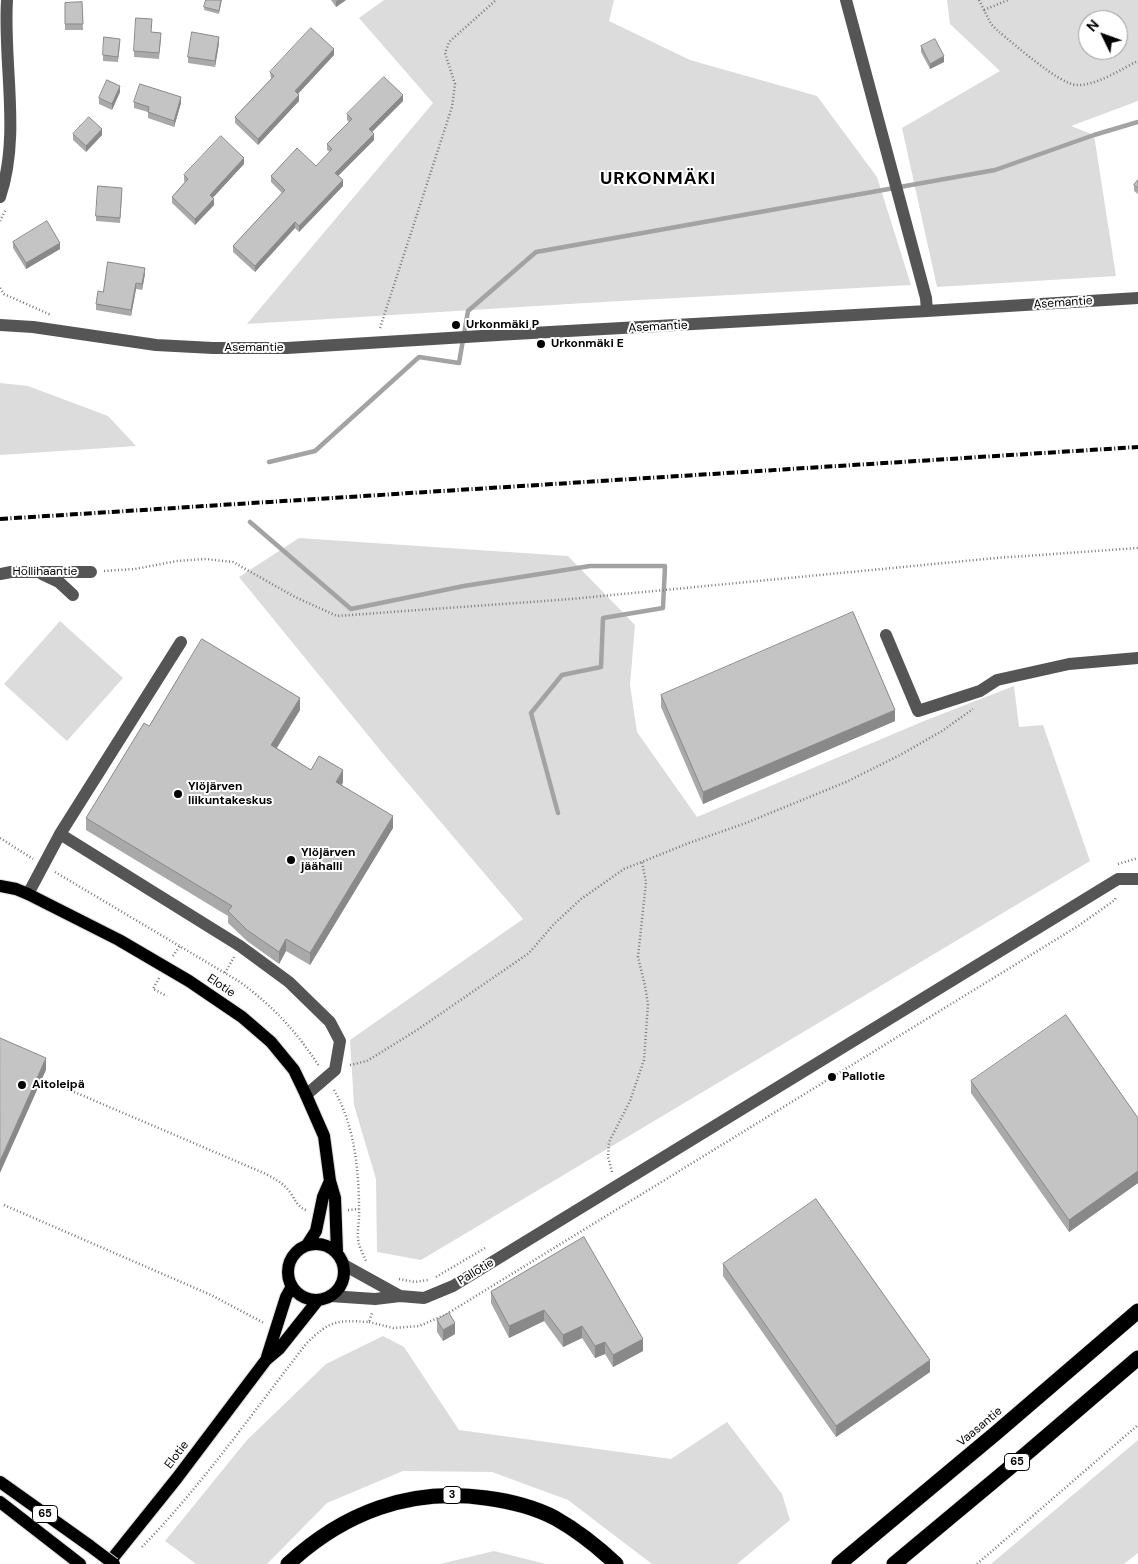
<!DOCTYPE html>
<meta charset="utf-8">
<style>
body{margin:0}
#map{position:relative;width:1138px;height:1564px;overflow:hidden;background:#fff;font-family:"DM Sans",sans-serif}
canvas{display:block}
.north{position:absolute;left:1078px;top:10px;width:50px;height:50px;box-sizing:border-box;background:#fff;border:1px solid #999;border-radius:50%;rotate:312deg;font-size:14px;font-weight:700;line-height:20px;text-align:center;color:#000}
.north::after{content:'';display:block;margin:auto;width:18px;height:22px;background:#000;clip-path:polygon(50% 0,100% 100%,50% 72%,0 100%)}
</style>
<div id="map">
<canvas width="1138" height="1564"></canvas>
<div class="north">N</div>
</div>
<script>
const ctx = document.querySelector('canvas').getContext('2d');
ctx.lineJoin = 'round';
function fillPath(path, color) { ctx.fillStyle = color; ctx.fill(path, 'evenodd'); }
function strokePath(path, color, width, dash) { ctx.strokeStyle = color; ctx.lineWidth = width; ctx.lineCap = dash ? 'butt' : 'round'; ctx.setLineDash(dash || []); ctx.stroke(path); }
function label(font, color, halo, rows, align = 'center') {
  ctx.font = font + ' "DM Sans",sans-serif'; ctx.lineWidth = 4; ctx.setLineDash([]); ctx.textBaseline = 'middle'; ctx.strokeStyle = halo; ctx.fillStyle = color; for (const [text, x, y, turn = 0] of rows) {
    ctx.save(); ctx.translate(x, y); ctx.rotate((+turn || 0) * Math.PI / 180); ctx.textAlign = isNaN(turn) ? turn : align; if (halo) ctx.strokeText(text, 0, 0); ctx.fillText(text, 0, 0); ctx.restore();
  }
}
fillPath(new Path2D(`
 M384,0h230l-5,21 81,39 127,36 60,81 34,108 -326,18 -338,21 186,-221 -74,-85z
 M947,0h191v101l-67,25 23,9 22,141 -179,11 -35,-159 98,-57 -50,-47zM1088,20h30v30h-30z
 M0,383l28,3 80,30 28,30 -136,9z
 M299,538l269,18 67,69 -5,60 7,47 60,85 227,-96 90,-35 5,41 24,-2 47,136 -669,399 -44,-8 -1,-73 -22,-74 -4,-65 173,-121 -134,-158 -150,-184z
 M60,621l63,57 -56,63 -63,-57z
 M383,1336l21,11 55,83 212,29 56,-37 55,72 8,26 -53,44h-85l-84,-64 -76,-28 -89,-1 -76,32 -60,61h-71l-31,-23 82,-101 79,-76z
 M1138,1440v113l-14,11h-133z
 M494,1551l52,13h-106z`), '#dcdcdc');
strokePath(new Path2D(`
 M269,462l46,-11 104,-94 40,6 9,-52 68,-59 459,-82 99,-35 44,-13
 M250,522l101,87 113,-23 126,-20h75l-2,42 -60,10 -2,49 -39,8 -31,38 27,100`), '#a3a3a3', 4.5);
const major = new Path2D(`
 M0,886l16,3 12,5 91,46 70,41 53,36 29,25 23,28 12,25 18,41 6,45 5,17 2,54
 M288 1272a28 28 0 1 1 56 0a28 28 0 1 1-56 0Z
 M307,1245l9,-14 7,-34 7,-16
 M267,1357l19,-60 6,-11
 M0,1482l90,64
 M0,1502l80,62
 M108,1564l69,-86 89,-118 13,-11 39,-49`);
const highway = new Path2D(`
 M288,1564c55,-51 122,-77 198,-66 23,3 48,9 69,20 23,13 42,28 61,46
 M839,1564l157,-131 142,-122
 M894,1564l132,-110 112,-96`);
strokePath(major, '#dbdbdb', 14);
strokePath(highway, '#dbdbdb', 16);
strokePath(new Path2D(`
 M979,0l12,24 7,7c15,12 62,54 79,54 19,1 44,-16 61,-24
 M984,10l24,-10
 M0,221l6,-12
 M0,288l4,6 47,21
 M380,328l72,-221 3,-23 -10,-31 4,-11 47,-42
 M104,571l31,-2 42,-8 29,-2 27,3 62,35 42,19 234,-17 425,-41 142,-10
 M0,838l33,21
 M1118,864l20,-6
 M55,872l185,110c34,25 56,49 79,84
 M173,956l7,-10
 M225,973l9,-16
 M159,978l-6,11 14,7
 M350,1065l17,-4 50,-31 112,-77 25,-29 27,-25 43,-30 65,-26 57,-20 100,-41 54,-27 42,-24 31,-22
 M58,1085l208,89c9,5 17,9 24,18 5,7 7,15 16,18
 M334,1090c20,34 25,79 25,119 1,11 -3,24 0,35 1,5 5,12 7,17
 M612,1172l-4,-15 1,-15 21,-41 14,-41 4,-56 -3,-18 -7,-29 8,-75 -4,-20
 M4,1205l207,90 53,28
 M348,1210l11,-1
 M436,1277l49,-29
 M399,1279l16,3 13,-2
 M369,1322l24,6 26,-2 26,-11 633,-389 37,-26 1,-4
 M142,1547c61,-63 111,-135 164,-203 24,-24 31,-24 63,-22l3,-9
 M977,1564l161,-139`), '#777', 2.5, [1, 2.5]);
strokePath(new Path2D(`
 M846,0l80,298 1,13
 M0,197c21,-62 3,-133 7,-197
 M0,325l33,2 123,18 57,3h74l227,-14 413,-23 211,-13
 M0,574l11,-2h80
 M42,574l17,8 14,13
 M886,635l32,76 62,-20 17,-11 72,-16 69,-6
 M60,834l180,112 49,36 41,40 10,19 -5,29 -29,25
 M28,894l32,-60 121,-192
 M344,1265l56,31
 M330,1296l45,3 25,-3 24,2 29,-12 665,-407h20`), '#555', 12);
strokePath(major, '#000', 12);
strokePath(highway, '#000', 15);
strokePath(new Path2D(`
 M0,519l1138,-72`), '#000', 4, [8, 2.5, 1, 2.5]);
const majorBridge = new Path2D(`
 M90,1546l24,18`);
strokePath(majorBridge, '#dbdbdb', 14, []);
strokePath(majorBridge, '#000', 12);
fillPath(new Path2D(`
 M206,0h16l-3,14 -15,-4z
 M331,0h15l-10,7z
 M82,2l1,28h-18v-27z
 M152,32l9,7 -2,20 -25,-2v-6z
 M219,43l-4,24 -27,-4v-6z
 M120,44l-2,18 -15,-1v-6z
 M921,46l23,16 -14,7 -9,-17z
 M334,55l-36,39 1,7 -41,44 -23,-22v-6l36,-38 -1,-7z
 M120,92l-8,18 -13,-6v-6z
 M403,101l-31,31 2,8 -36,36 5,10 -44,46 -4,-4 -40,44 -22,-20v-6l49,-53 -11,-11v-6l45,-10 14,-14 -3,-2v-6l22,-22 -2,-2v-6z
 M134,102l47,1 -7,24 -26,-9v-6l-14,-4z
 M73,134l29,1 -16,17 -13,-12z
 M244,164l-31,33 1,8 -19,20 -23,-22v-6l13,-15 -1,-1v-6z
 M1138,180v14l-4,-3v-6z
 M122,194l-2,29 -24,-2v-5z
 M13,242l47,7 -34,20 -13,-21z
 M145,274l-3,16 -6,-1 -5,27 -35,-6v-6l7,-12z
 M661,695l234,26 -192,83 -42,-97z
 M300,710l-23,38 34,22 32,12 -1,3 51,43 -83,137 -24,-14 -7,13 -32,-23 -19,-18v-7l-142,-86v-12l63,-92z
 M971,1081l167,37v65l-69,49 -98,-139z
 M584,1237l59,114 -30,16 -8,-13 -10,4 -13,-20 -19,9 -19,-26 -35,17 -18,-35v-11z
 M723,1264l207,108 -94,65 -113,-161z
 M437,1320l18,14 -12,7 -6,-9z`), '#a9a9a9');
fillPath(new Path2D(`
 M338,0h8l-10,7v-6z
 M219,37v6l-4,24v-6z
 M334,49v6l-39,42v-6z
 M944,56v6l-14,7v-5z
 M120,86v6l-8,18v-6z
 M299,95v6l-41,44v-6z
 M403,95v6l-34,34v-6z
 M181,97v6l-7,24v-6z
 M102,129v6l-16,17v-6z
 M374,134v6l-39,39v-6z
 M244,158v6l-34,37v-6z
 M343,180v6l-44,46v-6z
 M214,199v6l-19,20v-6z
 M295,222v6l-40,44v-6z
 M60,243v6l-34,20v-6z
 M145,268v6l-3,16v-6z
 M136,283v6l-5,27v-6z
 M300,698v12l-29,47v-12z
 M895,710v11l-192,83v-12z
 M343,770v12l-7,12v-12z
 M393,816v12l-83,137v-12z
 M286,939v12l-7,13v-12z
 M46,1058v12l-46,103v-12z
 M1138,1171v12l-69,49v-12z
 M544,1310v11l-35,17v-12z
 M455,1323v11l-12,7v-11z
 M582,1326v12l-19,9v-12z
 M643,1339v12l-30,16v-12z
 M605,1342v12l-10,4v-12z
 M930,1360v12l-94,65v-11z`), '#898989');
const building = new Path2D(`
 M206,0h15l-2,11 -15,-4z
 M82,2l1,22h-18v-21z
 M136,18l16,1 -1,13 10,1 -2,20 -25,-2z
 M311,28l23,21 -39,42 4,4 -41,44 -23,-22 39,-41 -4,-4z
 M192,32l27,5 -4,24 -27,-4z
 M104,37l16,2 -2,18 -15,-2z
 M935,39l9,17 -14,8 -9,-18z
 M384,77l19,18 -34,34 5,5 -39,39 8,7 -44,46 -4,-4 -40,44 -22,-20 52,-56 -14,-14 26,-28 19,18 16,-17 -5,-5 25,-25 -5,-5z
 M107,80l13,6 -8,18 -13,-6z
 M140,84l41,13 -7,24 -26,-9 1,-5 -15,-5z
 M89,117l13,12 -16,17 -13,-12z
 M221,136l23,22 -34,37 4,4 -19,20 -23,-22 16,-18 -4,-4z
 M1138,180v8l-4,-3z
 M98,186l24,2 -2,30 -24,-2z
 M47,221l13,22 -34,20 -13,-21z
 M108,262l37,6 -3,16 -6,-1 -5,27 -35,-6 2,-13 5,1z
 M853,612l42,98 -192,82 -42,-97z
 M202,639l98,59 -29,47 40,25 8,-14 24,14 -7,12 57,34 -83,137 -24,-14 -7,13 -32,-22 -19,-19 4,-5 -146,-88 58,-95 5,3z
 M1066,1015l72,103v53l-69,49 -98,-139z
 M0,1038l46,20 -46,103z
 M816,1199l114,161 -94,66 -113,-162z
 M584,1237l59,102 -30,16 -8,-13 -10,4 -13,-20 -19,9 -19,-25 -35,16 -18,-34z
 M449,1313l6,10 -12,7 -6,-10z`);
fillPath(building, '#c4c4c4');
strokePath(building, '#898989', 1);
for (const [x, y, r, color] of [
 [456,325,5,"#000"],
 [541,344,5,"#000"],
 [178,794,5,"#000"],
 [291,860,5,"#000"],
 [832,1077,5,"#000"],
 [22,1085,5,"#000"]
]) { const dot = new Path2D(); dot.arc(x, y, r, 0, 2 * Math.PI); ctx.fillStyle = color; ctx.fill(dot); strokePath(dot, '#fff', 2); }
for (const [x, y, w] of [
 [1017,1462,25],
 [452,1495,18],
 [45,1514,25]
]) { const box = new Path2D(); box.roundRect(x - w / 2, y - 8.5, w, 17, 4); ctx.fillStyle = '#fff'; ctx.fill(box); strokePath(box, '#000', 1); }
label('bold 11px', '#000', null, [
 ["65",1017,1462],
 ["3",452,1495],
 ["65",45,1514]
]);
label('12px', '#000', '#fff', [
 ["Asemantie",1063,303,-4],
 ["Asemantie",658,327,-3],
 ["Asemantie",254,348],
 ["Hollihaantie",45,572],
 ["Elotie",221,986,34],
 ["Pallotie",476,1272,-31],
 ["Vaasantie",980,1427,-40],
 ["Elotie",177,1455,-53]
]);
label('bold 12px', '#000', '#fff', [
 ["Urkonmäki P",466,325],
 ["Urkonmäki E",551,344],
 ["Ylöjärven",188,787],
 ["liikuntakeskus",188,801],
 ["Ylöjärven",301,853],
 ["jäähalli",301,867],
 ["Pallotie",842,1077],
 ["Aitoleipä",32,1085]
], 'left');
ctx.letterSpacing = '1px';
label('bold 18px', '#000', '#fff', [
 ["URKONMÄKI",658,179]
]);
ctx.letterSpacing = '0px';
</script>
